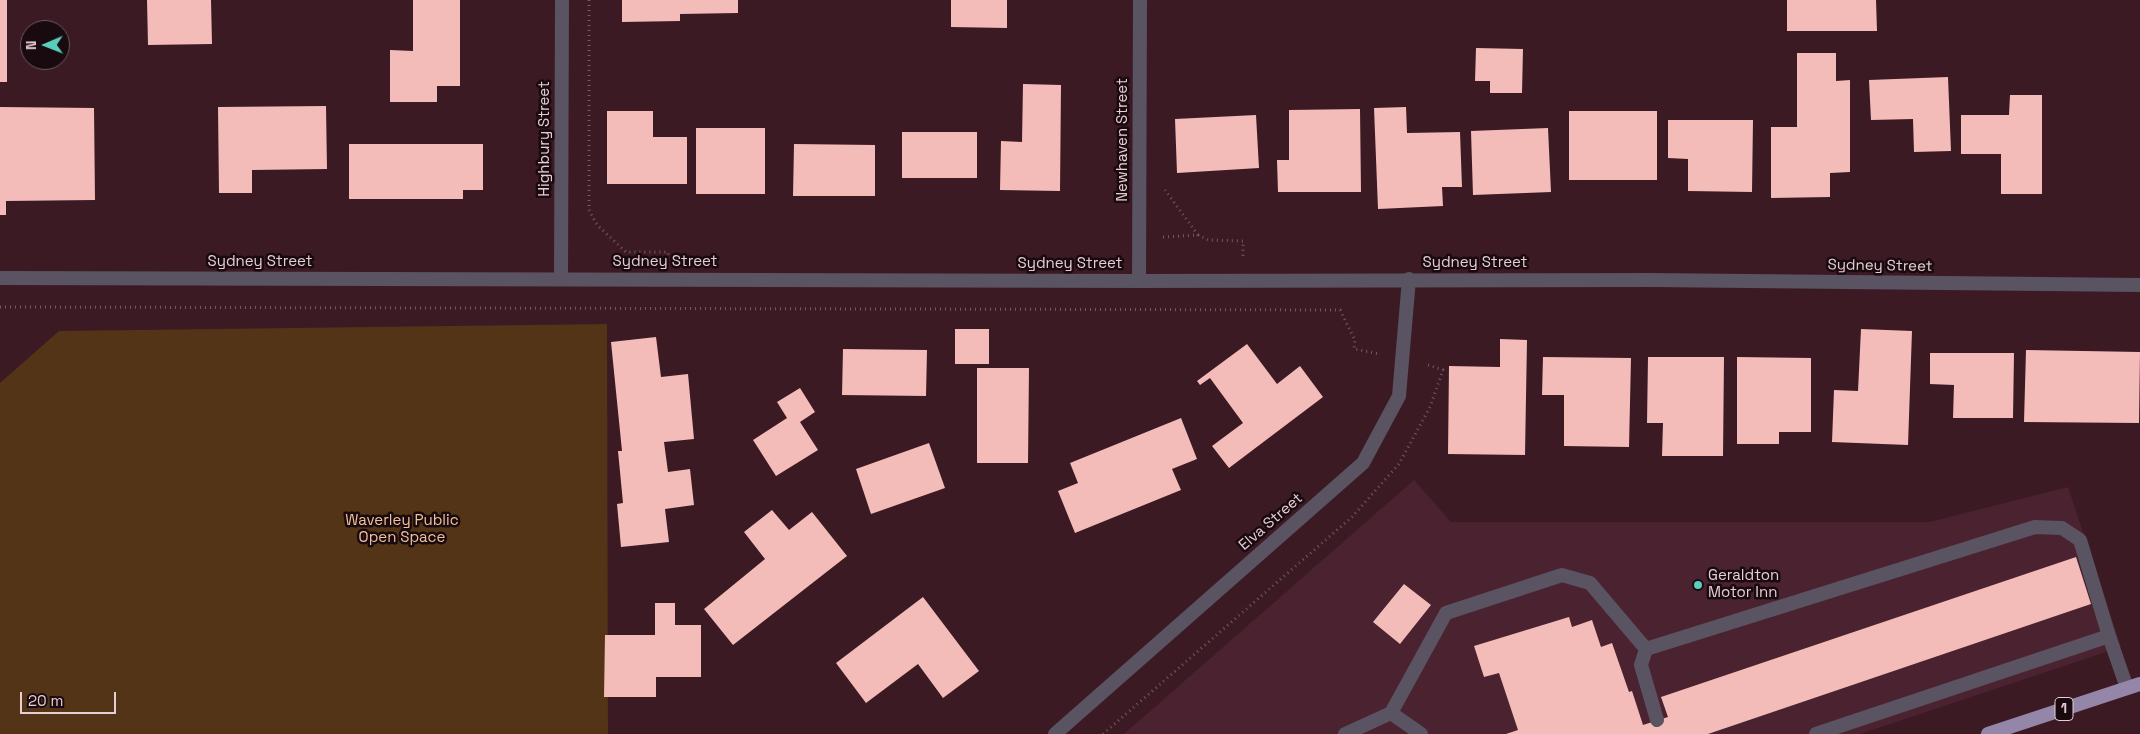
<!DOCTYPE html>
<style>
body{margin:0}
#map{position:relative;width:2140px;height:734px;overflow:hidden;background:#3c1a24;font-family:"Space Grotesk",sans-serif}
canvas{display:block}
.north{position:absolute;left:20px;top:20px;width:50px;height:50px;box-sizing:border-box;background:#190a0f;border:1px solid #6b585e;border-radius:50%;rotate:269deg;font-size:14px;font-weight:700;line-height:20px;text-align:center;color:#e6ced4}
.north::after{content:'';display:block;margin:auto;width:18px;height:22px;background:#5acebd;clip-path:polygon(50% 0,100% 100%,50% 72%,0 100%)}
.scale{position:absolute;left:20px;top:692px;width:96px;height:22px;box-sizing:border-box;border:2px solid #e6ced4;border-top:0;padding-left:6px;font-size:15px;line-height:18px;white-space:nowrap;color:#e6ced4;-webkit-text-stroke:4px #190a0f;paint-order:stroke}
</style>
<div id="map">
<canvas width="2140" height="734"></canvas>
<div class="north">N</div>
<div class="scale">20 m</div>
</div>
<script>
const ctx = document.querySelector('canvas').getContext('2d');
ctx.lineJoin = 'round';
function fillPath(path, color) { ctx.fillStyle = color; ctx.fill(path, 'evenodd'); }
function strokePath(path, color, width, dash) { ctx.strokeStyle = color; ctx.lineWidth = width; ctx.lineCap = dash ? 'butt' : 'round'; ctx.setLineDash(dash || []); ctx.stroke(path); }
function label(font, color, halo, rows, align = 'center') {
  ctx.font = font + ' "Space Grotesk",sans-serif'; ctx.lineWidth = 5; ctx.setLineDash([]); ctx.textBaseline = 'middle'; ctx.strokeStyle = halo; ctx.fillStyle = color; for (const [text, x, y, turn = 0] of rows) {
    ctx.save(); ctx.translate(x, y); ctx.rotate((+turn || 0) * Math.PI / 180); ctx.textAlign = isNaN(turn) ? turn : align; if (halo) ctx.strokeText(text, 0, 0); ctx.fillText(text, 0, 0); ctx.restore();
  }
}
fillPath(new Path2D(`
 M1414,480l37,42h479l138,-35 53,160 -261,87h-736z`), '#4b2330');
fillPath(new Path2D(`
 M607,324l1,410h-608v-351l59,-52z`), '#533416');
fillPath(new Path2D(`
 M0,0h7v82h-7z
 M147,0h64l1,44 -64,1z
 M413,0h47v86h-23v16h-47v-52l23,1z
 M622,0h116v13l-58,1v7l-58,1z
 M951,0h56v28l-56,-1z
 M1787,0h89l1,31h-90z
 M1476,48l47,1 -1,44h-32v-12h-15z
 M1797,53h39v28l14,-1v92l-20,1v24l-59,1v-71h26z
 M1948,77l3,74 -37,1 -1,-33 -42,1 -2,-40z
 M1023,84l38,1 -1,106 -60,-1 1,-49 21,1z
 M2010,95h32v99h-41v-40h-40v-39h48z
 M326,106l1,63 -75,1v23h-33l-1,-86z
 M0,107l94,1 1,92 -89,1v14h-6z
 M1406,107l1,26 53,-1 2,55h-20l1,19 -65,3 -4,-101z
 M1360,109l1,83h-83l-1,-32h12v-50z
 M607,111h46v26h34v47h-80z
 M1569,111h88v69h-88z
 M1256,115l3,53 -82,5 -2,-54z
 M1668,120h85l-1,72 -64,-1v-32l-20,-1z
 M696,128h69v66h-69z
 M1548,128l3,64 -78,3 -2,-64z
 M902,132h75v46h-75z
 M349,144h134v46h-20v9h-114z
 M794,144l81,1v51h-82z
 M955,329h34v35h-34z
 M1861,329l51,2 -4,114 -76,-3 2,-52 24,1z
 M656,337l5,40 27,-3 6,65 -30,3 4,30 22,-3 4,36 -29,4 4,33 -48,5 -4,-43 6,-1 -5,-52h4l-11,-109z
 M1500,339l27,1 -2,115 -77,-1 1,-88 51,1z
 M1247,344l30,40 23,-18 23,31 -94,71 -17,-22 31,-23 -33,-45 -10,7 -3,-4z
 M843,349l84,1 -1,46 -84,-1z
 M2026,350l114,2 -1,71 -115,-1z
 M1930,353h84l-1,65h-60l1,-33 -24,-1z
 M1543,357l88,1 -2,89 -65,-1v-51h-22z
 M1648,357h76l-1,99h-61l1,-33h-16z
 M1737,357l74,1v74h-32v12h-42z
 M977,368h52l-1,95h-51z
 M800,388l15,24 -15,10 18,28 -42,26 -23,-36 34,-22 -10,-16z
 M1181,418l16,41 -25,10 9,21 -106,43 -17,-42 20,-8 -8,-20z
 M929,443l16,45 -74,26 -15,-45z
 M772,510l17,20 23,-18 35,44 -114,89 -29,-36 61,-50 -21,-27z
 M2076,557l15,47 -383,130h-202l12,-4 -19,-57 -15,4 -10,-31 95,-29 3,10 20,-7 9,27 11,-4 17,49 3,-1 11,34 25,-8 -7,-20z
 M1404,584l27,21 -31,39 -27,-22z
 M923,597l56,74 -36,27 -25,-34 -52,39 -30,-40z
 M655,603h20v22h26v52h-45v20h-52l1,-62h50z`), '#f3bcb9');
strokePath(new Path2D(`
 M589,0v210l8,15 29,27h42v5
 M1198,235l10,5 35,1v16
 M1163,237l35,-2 -33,-45
 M0,307l1340,3 15,30 -1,9 26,5
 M1103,734l249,-217 47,-53 31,-57 13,-37 -18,-6`), '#765760', 3, [1, 4]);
strokePath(new Path2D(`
 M1391,713l30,21
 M1657,720l-16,-55 5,-16 389,-122 27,1 18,12 29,96 18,52
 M1345,734l46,-21 55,-100 116,-38 28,8 56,66
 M1816,734l293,-98`), '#595362', 14);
strokePath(new Path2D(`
 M1139,281l1,-281
 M1055,734l308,-271 36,-67 10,-117`), '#595362', 14);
strokePath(new Path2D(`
 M0,278l1139,3 511,-1 490,5
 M561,278l1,-278`), '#595362', 14);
strokePath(new Path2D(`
 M1988,734l152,-50`), '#9486a8', 14);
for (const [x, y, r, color] of [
 [1698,585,5,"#5acebd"]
]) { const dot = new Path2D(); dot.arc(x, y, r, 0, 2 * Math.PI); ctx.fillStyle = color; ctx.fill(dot); strokePath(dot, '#190a0f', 2); }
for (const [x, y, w] of [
 [2064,709,18]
]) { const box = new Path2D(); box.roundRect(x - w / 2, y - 11.5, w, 23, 4); ctx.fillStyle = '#190a0f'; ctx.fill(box); strokePath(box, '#e6ced4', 1); }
label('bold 14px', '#e6ced4', null, [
 ["1",2064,709]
]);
label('15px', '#e6ced4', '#190a0f', [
 ["Highbury Street",545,139,-90],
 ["Newhaven Street",1123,140,-90],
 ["Sydney Street",260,262],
 ["Sydney Street",665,262],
 ["Sydney Street",1475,263],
 ["Sydney Street",1070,264],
 ["Sydney Street",1880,266,1],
 ["Elva Street",1271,522,-41]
]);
label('15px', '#f2c29a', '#190a0f', [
 ["Waverley Public",402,521],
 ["Open Space",402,538]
]);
label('15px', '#e6ced4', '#190a0f', [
 ["Geraldton",1708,576],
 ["Motor Inn",1708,593]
], 'left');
</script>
